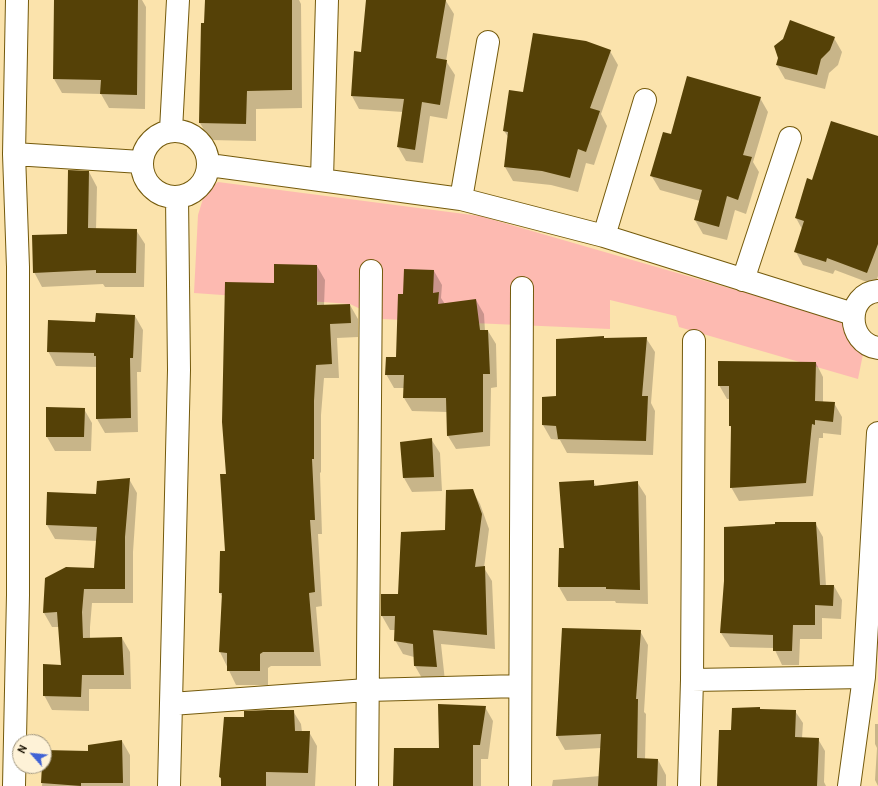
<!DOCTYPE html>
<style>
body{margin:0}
#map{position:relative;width:878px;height:786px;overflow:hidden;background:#fbe3ac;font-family:Cabin,sans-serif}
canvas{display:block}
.north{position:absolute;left:12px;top:734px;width:40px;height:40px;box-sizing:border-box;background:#fef2d7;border:1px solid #a29881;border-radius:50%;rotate:297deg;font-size:11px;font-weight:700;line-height:16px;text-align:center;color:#181000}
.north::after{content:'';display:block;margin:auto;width:14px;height:18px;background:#4062d5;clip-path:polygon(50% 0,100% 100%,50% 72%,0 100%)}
</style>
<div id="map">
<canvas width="878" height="786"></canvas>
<div class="north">N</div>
</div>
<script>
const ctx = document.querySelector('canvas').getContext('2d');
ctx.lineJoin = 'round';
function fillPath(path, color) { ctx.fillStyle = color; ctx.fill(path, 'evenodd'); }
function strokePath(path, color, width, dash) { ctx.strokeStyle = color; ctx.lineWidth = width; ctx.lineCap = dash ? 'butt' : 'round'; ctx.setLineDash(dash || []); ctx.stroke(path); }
fillPath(new Path2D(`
 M218,182l262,34 360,104 13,23 10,11 -5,25 -179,-52 -3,-11 -66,-16v29l-229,-10 -31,-15 -156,-11 4,-78 7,-23z`), '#fdbab1');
fillPath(new Path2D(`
 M56,0h86l4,7 -1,102 -36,-1 -8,-14 -39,-1 -8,-14z
 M206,0h93l2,4 1,104 -46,1v32l-46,-1 -10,-17z
 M367,0h76l3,1 8,13 -8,47 9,14 -8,44 -17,-3 -7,47 -17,-2 -8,-14 5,-35 -44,-3 -7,-13 10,-43z
 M834,38l8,14 -4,13 -9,8 -4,16 -40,-10 -8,-14 2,-7z
 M610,51l8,14 -17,49 6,12 -13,39 -8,-2 -8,29 -27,-7 -38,-4 -8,-14 4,-29 -5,-7 20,-38z
 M760,98l8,14 -15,50 6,10 -13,42 -11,-4 -8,30 -24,-6 -8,-14 5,-19 -40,-11 -9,-15 20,-40z
 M878,137v139l-3,9 -40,-15 -2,4 -30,-9 -7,-13 6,-23 -6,-11 17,-37z
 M89,172l8,15 -1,43h40l9,14 -1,43h-39l-2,-3 -61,3 -8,-15 34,-37z
 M317,266l8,14 -1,26 26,-1 8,14v18l-21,1 2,40h-15l-3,37v57l-1,1 2,61h-4l4,72 -6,1 5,59h-50l-3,2v17h-32l-16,-33 3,-54 -3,-5 6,-41 1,-77 48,-191z
 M434,271l8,14 -1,13 4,6 31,-4 8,14 1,17h3l8,13 1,43 -6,1 -1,58 -34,3 -8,-13 -1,-24 -35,-1 -8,-13v-10h-10l-8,-14 11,-16 7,-63z
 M135,316l8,14 -2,42h-4l1,60 -33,1 -8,-14v-52l-41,-1 -8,-15 48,-28z
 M646,338l9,14 -4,51 4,8 -2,44 -86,-2 -7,-13 -9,-1 -8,-14v-27l14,-1 47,-58z
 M816,363l7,14v26h11l8,14 -1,18 -18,-2v5h-4l-6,58 -74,5 -8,-14 1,-58 -2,-4v-26h-3l-8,-14z
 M84,409l8,14 -1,28h-36l-8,-14z
 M431,439l9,14 2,38 -30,1 -8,-14 -3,-35z
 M129,479l8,14 -4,59v51h-41l-2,24v12l32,-1 8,14 1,37h-42v22l-37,-1 -8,-15 18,-29 -3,-39h-7l-8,-14 51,-44 2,-28 -42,-2 -8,-14 50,-30z
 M593,481l3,5 41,-4 9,14 2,108 -32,-1 -1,-2h-48l-8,-14 6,-38z
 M472,490l8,14 9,25 -5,39 8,13 3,68 -54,-5 4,37 -22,-1 -8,-14 -1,-9 -11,-3 -8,-14v-10h-5l-8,-14v-21l17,-1 47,-63z
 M815,523l8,14 3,49h8l8,14 -1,19 -19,-1v21h-22l-1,26h-17l-8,-17 -44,-1 -9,-14z
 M640,631l8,14 -4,67 2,2 -1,46h13l8,15v11h-114l1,-6 47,-4 1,-28 -36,2 -8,-14z
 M485,707l8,14 -5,38h-7v27h-87l46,-37z
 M293,711l8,13 1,8h7l8,14 -2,40h-93l-2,-9 25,-59z
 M795,711l8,12 -1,15 16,1 7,12 -1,31 2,4h-108l14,-56z
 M875,724h3v62l-3,-6 2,-32 -2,-4z
 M122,741l8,14v31h-88l2,-30 45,-4z`), '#0003');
fillPath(new Path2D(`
 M54,0h84l-1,95 -37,-1 1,-14 -48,-1z
 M205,0h87v90l-45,1 -1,33 -47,-1 2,-100h3z
 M366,0h80l-10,58 11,2 -7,45 -18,-3 -7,48 -18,-3 7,-48 -53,-3 3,-45 7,1z
 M790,20l45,17 -5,13 -9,9 -4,16 -41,-10 2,-7 -4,-12 9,-7z
 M533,33l53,8 25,9 -21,58 10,3 -14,41 -8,-3 -8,29 -28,-7 -38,-4 4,-35 -5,-1 6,-41 14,2z
 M687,76l74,21 -18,58 9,2 -14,43 -11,-4 -8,31 -25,-7 8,-30 -52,-14 13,-44 8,2z
 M831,121l47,15v108l-11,29 -40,-15 -1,4 -32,-10 10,-31 -9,-3 12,-40 5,2z
 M68,170l21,1 -1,57 49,1 -1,44h-40v-3l-63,3 -1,-38 35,-1z
 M274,264l43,1v40l33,-1 1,19 -21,1 2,40 -16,1 -2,36v58h-2l3,61h-5l5,72 -6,1 5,59h-51l-3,2v17h-33v-18l-8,-1 3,-59h-3l1,-42h5l-5,-77h6l-4,-52 3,-140 49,1z
 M404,269l30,1 -1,23 6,-1 -1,12 38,-5 4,31h8l2,44h-7v58l-36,4 -1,-38h-43l1,-23h-19l1,-18h10l2,-63h5z
 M96,313l39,2 -2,43h-3l1,60 -35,1v-63h-2v-3l-47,-1 1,-32 47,2z
 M604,336v2l43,-1 -5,59h6l-2,45 -88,-2 -2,-13 -14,-1v-28l14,-1v-57z
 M718,361l98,1 -1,39 20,1 -2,20 -18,-2v5l-3,-1 -6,59 -76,5 1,-62h-2v-40h-11z
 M46,407l39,1 -1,29h-38z
 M432,438l2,39 -31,1 -3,-36z
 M130,478l-5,59v52h-41l-2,23 1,26 39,-1 2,38h-42l-1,22 -38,-1v-32l18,1 -4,-53 -14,1 2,-35 21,-11 28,1 3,-41 -51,-2 1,-33 49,2 1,-13z
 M594,480v6l44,-5 2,109 -34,-1v-2h-48l1,-39h5l-5,-66z
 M473,489l9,25 -7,53 10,-1 2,69 -54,-5 4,37 -23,-1 -1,-22 -19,-3 1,-25h-14v-22h17l3,-62 44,-2 1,-40z
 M775,522h41l4,63h14l-1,21 -18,-1v20h-22l-1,26h-19v-16l-53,-2 4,-52v-54l51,-3z
 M562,628l79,2 -5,69h2l-1,59 21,1 -1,27h-59l3,-52 -45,2z
 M438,704l48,2 -6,39h-7v41h-80l1,-38h45z
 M760,707v2l36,1 -1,27 24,1 -2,48h-100l2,-56h12l1,-22z
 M268,710h26l1,21h15l-2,42 -42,-1v14h-45v-8l-2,-1 5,-60h20v-6z
 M122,740l1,43h-42v3l-40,-3 1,-17h2v-16l44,1v-6z`), '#554107');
const street = new Path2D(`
 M171,130l7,-130
 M142 164a33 33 0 1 1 66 0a33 33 0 1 1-66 0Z
 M14,154l127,8
 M209,165l252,34 143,37 249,78
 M322,179l5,-179
 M461,199l27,-157
 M604,236l41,-136
 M743,280l47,-142
 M878,291c-33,3 -32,52 0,57
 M692,680l172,-3
 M171,704l196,-14 153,-4
 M14,786l4,-191v-328l-4,-113 3,-154
 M169,786l10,-416 -2,-173
 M367,786l4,-515
 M520,786l2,-498
 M689,786l3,-106 2,-339
 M849,786l15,-109 14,-244`);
strokePath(street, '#745a0c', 24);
strokePath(street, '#fff', 22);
</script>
